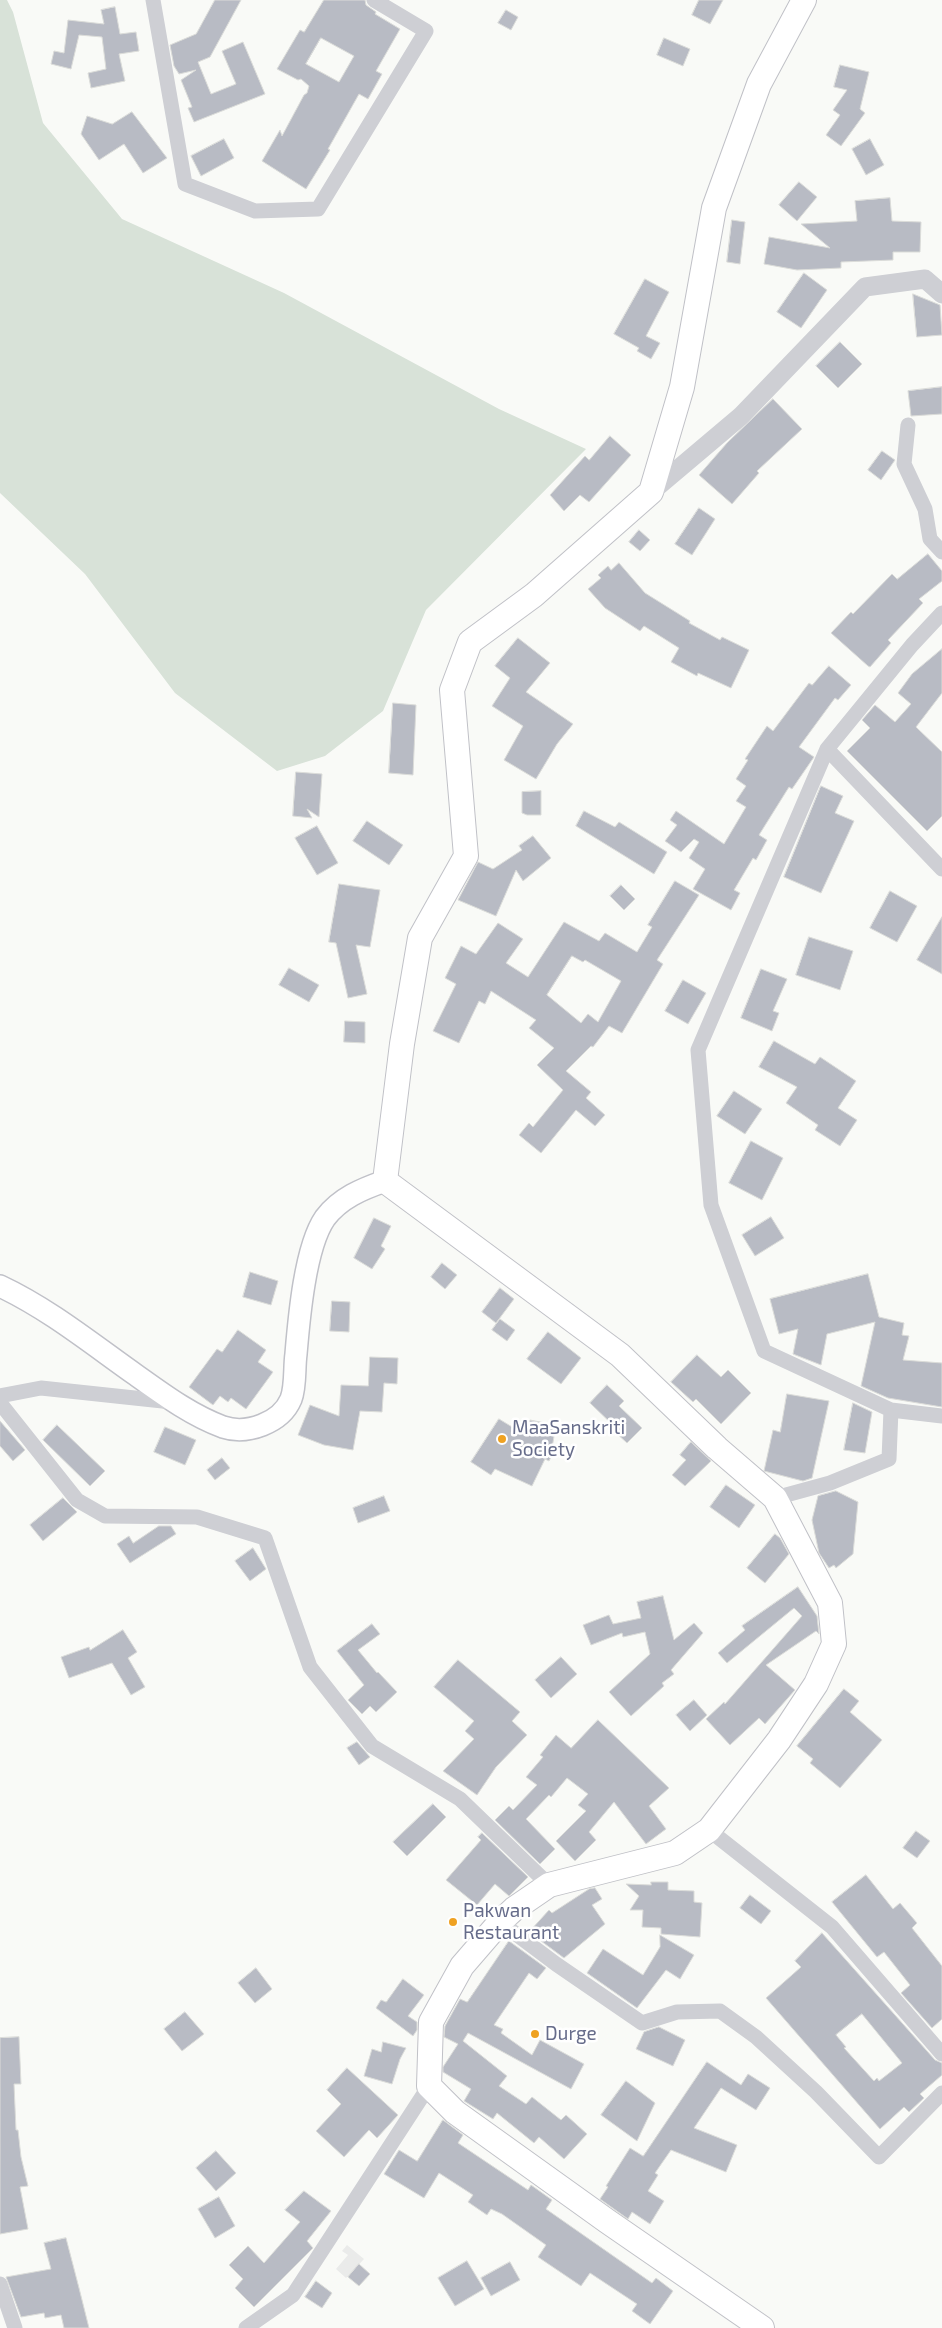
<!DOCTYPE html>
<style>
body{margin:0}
canvas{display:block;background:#f9faf7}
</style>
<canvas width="942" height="2328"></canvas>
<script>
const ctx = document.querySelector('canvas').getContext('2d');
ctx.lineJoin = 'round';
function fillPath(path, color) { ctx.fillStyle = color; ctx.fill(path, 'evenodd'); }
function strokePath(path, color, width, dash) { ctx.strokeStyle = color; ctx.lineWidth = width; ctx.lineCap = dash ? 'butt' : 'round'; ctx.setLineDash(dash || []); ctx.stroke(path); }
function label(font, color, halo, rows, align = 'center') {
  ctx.font = font + ' "Exo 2",sans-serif'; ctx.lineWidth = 5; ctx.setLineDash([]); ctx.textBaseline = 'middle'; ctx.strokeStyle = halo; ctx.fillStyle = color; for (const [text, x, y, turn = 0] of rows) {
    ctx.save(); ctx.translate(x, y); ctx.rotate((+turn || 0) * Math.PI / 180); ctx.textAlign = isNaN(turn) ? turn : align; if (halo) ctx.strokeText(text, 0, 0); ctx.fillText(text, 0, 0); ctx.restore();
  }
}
fillPath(new Path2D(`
 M347,2245l17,14 -18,19 -10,-9 12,-14 -6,-4z`), '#eaebea');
fillPath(new Path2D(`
 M0,0h7l6,12 30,111 79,96 162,74 215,116 87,40 -160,161 -43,101 -58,45 -48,15 -102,-78 -90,-119 -85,-81z`), '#d8e2d8');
const building = new Path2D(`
 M215,0h26l-31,57 -12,5 13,32 25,-10 -14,-33 21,-9 22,52 -71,28 -6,-14 4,-1 -11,-27 15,-10 -17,4 -5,-8 -4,-21 26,-11z
 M324,0h41l1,5 10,7 -1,2 25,15 -24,42 6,3 -14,25 -9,-5 -31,55 2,1 -24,39 -44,-28 18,-31 2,6 22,-41 3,-2 2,-7 -8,-7 -3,1 -21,-11 23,-39 4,2zM321,38l33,18 -15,26 -33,-18z
 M699,0h24l-13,24 -18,-9z
 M115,7l5,27 16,-2 3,19 -20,3 6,27 -34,7 -3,-15 18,-4 -4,-32 -23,-2 -8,34 -20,-5 3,-13 10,2 4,-33 36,4 -3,-14z
 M506,10l12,7 -7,13 -13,-7z
 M664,38l26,11 -7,17 -26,-11z
 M840,65l29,7 -9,37 5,4 -24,33 -15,-11 14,-20 -7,-5 14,-20 -13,-3z
 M132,112l35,46 -24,15 -19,-29 -25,16 -18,-26 6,-18 25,8z
 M224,139l10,19 -33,18 -10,-20z
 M870,139l14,26 -18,10 -14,-26z
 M799,182l18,15 -20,24 -18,-16z
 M890,198l2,23 29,1 -1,30h-27v8l-52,2v6l-44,2 -33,-6 5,-27 61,11 -29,-24 56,-3 -2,-20z
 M732,220l13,2 -5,42 -13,-2z
 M804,273l23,17 -26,38 -24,-16z
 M645,279l24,13 -23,44 14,7 -9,16 -14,-8 2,-3 -25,-14z
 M913,294l27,11 2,30 -25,2z
 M840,342l22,22 -24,24 -22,-22z
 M942,387v27l-31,2 -3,-25z
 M773,399l29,30 -45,42 2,2 -27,31 -33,-29 28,-32z
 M610,436l21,19 -42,47 -9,-7 -16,16 -14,-16 35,-39 4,4z
 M882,451l13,9 -14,20 -13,-10z
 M699,508l16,11 -23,36 -17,-11z
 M639,530l11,10 -10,11 -11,-9z
 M928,554l14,17v10l-23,18 4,4 -35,37 3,3 -21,24 -2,-1 -37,-33 20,-21 2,2 39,-40 5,5z
 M619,563l26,30 45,28 -1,2 31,17 2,-3 27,13 -18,38 -33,-15 -1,3 -26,-14 8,-14 -35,-22 -4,5 -35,-23 -17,-19 13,-11 -3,-3 10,-9 3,4z
 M518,638l32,25 -24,29 47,32 -16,20 -21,35 -32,-19 19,-34 -31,-20 18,-28 -15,-12z
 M942,649v44l-26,34 26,25v64l-15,15 -80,-80 23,-23 -8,-8 13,-15 20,17 16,-18 -13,-11 14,-19z
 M829,666l22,19 -13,15 -3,-2 -36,49 15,10 -22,32 -3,-2 -30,48 8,5 -11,20 -3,-2 -19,32 6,3 -9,17 -38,-21 12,-20 -16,-11 10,-16 -5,-3 -13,13 -16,-11 12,-16 -7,-5 6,-9 48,33 22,-37 -10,-6 10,-15 -10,-7 12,-19 -3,-1 22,-33 6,5 36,-48 3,2z
 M393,703l23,2 -3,70 -24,-2z
 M296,772l26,2 -3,43 -12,-8 5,9 -19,-2z
 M821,786l22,10 -8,17 19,8 -33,72 -37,-16z
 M541,791v24h-14l-5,-2v-21z
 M584,811l31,16 4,-5 48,30 -13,22 -78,-48z
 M367,821l36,24 -14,20 -36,-24z
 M317,826l21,37 -21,12 -22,-37z
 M533,836l18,22 -28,23 -7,-11 -20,46 -38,-16 20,-38 15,7 29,-19 -3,-4z
 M675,881l24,14 -42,65 6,4 -41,69 -13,-7 -16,21 -2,-1 -25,25 25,21 -5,6 19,17 -10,11 -19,-16 -35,43 -22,-18 10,-12 4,4 30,-37 -26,-25 17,-17 -25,-20 7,-8 -45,-29 -6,13 -6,-3 -20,42 -26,-12 23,-47 -11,-6 16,-32 15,8 22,-31 25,16 -17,24 22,14 36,-55 35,19 6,-8 32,19 15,-25 -4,-2zM572,956l11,6 2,-2 36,21 -23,41 -10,-8 -7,9 -34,-28z
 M339,884l41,6 -10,57 -14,-2 11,49 -19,4 -12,-55 -7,-1z
 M621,885l14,14 -11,11 -14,-14z
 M890,891l27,15 -20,36 -27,-14z
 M942,917v57l-25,-14z
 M809,937l44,14 -13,39 -44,-15z
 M289,968l30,17 -10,17 -30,-17z
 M761,969l26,10 -14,32 6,2 -7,18 -31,-13z
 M683,980l23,13 -18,31 -23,-13z
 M345,1021l20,1v21l-21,-1z
 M774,1041l41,23 5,-7 36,24 -18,27 19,12 -17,26 -25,-16 3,-5 -32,-22 11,-16 -38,-20z
 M734,1091l28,18 -17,25 -28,-18z
 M751,1141l32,17 -21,42 -33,-17z
 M771,1217l13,21 -29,18 -13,-21z
 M374,1218l17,8 -10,20 4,3 -13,20 -18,-11z
 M442,1263l15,12 -12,14 -14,-12z
 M250,1272l28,9 -7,24 -28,-8z
 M868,1274l11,43 25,6 -2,12 7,1 -6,24 39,3v44l-54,-9 -27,-12 14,-64 -48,12 -6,31 -28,-11 5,-25 -19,5 -9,-35z
 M500,1288l14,11 -18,24 -14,-11z
 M332,1301l18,1 -1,30 -19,-1z
 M500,1319l15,11 -8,11 -15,-11z
 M238,1330l28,20 -8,12 15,10 -27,37 -15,-11 -3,4 -8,-6 -7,9 -24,-18 28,-38 5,3z
 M548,1332l33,26 -20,26 -34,-25z
 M697,1355l24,22 7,-7 23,23 -30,31 -25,-25 -3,3 -22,-20z
 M370,1357l28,1 -1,26 -13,-1 -2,29 -22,-1 -7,39 -29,-5 -26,-10 12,-30 29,11 2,-31 27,1z
 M607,1385l17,16 -5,5 23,22 -15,15 -13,-12 2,-3 -26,-25z
 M787,1394l42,7 -17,77 -9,3 -39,-10 9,-41 7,2z
 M853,1403l19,9 -7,41 -21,-3z
 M499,1419l28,17 3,-16 26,5 -4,23 3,1 -6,12 -4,-2 -13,27 -37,-17 -4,6 -20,-13z
 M0,1421l25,29 -12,11 -13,-15z
 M57,1425l48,46 -15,15 -47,-46z
 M165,1427l31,13 -11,25 -31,-13z
 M691,1442l20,19 -26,25 -13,-11 14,-15 -6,-5z
 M222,1458l8,10 -15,12 -8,-10z
 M726,1485l29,20 -16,23 -29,-21z
 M836,1491l22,11 -5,52 -17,14 -2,-3 -5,3 -10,-15 -7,-33 6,-24z
 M384,1496l6,15 -32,12 -5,-15z
 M63,1498l14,14 -34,29 -13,-16z
 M159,1526h12l5,8 -46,29 -13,-19 12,-8 4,7z
 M775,1534l5,4 9,16 -24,29 -18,-15z
 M253,1548l13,21 -16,12 -15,-20z
 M798,1587l19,29 2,18 -3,-3 -50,34 29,25 -30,34 -6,-6 -29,27 -24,-26 18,-17 1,2 77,-88 -8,-8 -67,55 -9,-10 27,-23 -3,-4z
 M663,1596l11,44 20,-17 9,10 -32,37 3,4 -12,9 2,3 -33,30 -22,-24 41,-38 -5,-22 -22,5 -1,-4 -31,12 -8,-20 26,-10 4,9 28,-6 -4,-16z
 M372,1624l8,10 -22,16 19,23 1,-1 19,20 -21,20 -6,-6 -8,8 -14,-14 16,-15 -27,-34z
 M123,1630l14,22 -9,6 17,29 -14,8 -19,-32 -43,15 -8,-21 28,-10 1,3z
 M561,1657l16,17 -26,24 -16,-18z
 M458,1660l62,52 -8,9 15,14 -31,32 -19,28 -34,-24 31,-32 -9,-8 9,-10 -40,-34z
 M844,1689l15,12 -9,11 32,28 -42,48 -30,-25 3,-4 -16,-13z
 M694,1700l13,15 -17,16 -14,-16z
 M598,1720l71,68 -20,18 17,23 -20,15 -32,-42 -25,30 7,8 -21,21 -19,-20 30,-30 -8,-6 10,-11 -21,-16 -16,19 -2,-2 -23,24 29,30 -15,15 -45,-44 14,-14 4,4 24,-25 -11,-8 17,-20 -3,-2 16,-20 15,13z
 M357,1742l13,15 -11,8 -12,-17z
 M433,1804l13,13 -39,39 -14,-14z
 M916,1831l14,10 -13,17 -14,-10z
 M482,1833l46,44 -19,19 -14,-12 -18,21 -31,-25 35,-40 -3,-3z
 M866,1875l27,34 7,-6 17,20 -5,5 30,38v53l-10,9 -31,-35 9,-8 -26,-33 -7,5 -45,-55z
 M651,1882h17v8l26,1v11l8,1 -2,34 -39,-3v-6l-19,-1 1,-17h-13l9,-14 -13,-12 25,1z
 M595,1888l7,11 -10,6 13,19 -41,34 -35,-26 20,-22 3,3 37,-24z
 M750,1895l21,16 -10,13 -21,-16z
 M822,1933l113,127 7,3v12l-22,19 4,4 -15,14 -5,-5 -24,22 -114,-131 35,-31 -6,-6zM862,2014l40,49 -23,18 -2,-3 -3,3 -30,-33 2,-1 -10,-12z
 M660,1935l34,20 -14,24 -14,-9 -29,38 -50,-35 16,-24 40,26 17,-28z
 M509,1941l37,27 -9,11 -8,-6 -35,52 9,4 -2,4 31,22 8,-15 44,24 -13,25 -103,-56 -5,8 44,35 -8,10 27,18 6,-7 29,23 5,-5 21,19 -23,25 -25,-22 -5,6 -37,-30 -4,6 -29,-18 7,-12 -28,-17v-5l15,-23 -14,-7 1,-11 15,-27 7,3z
 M256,1968l16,21 -17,14 -17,-20z
 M403,1979l21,16 -16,21 9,6v8l-4,6 -37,-28 5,-8 5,2z
 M185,2012l19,22 -22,17 -18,-22z
 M659,2027l26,13 -12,26 -37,-17 8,-17z
 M19,2037l2,47h-7l2,46h2l3,27 7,29 -8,1 8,42 -28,5v-196z
 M383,2042l23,6 -6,11 -8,25 -28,-8 8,-27 9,3z
 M707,2062l34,23 7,-11 22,14 -14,22 -35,-22 -27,40 43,17 -11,27 -55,-22 -16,23 3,2 -10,16 16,10 -14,23 -18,-12 -4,7 -28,-20 8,-12 -2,-1 24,-38 13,8z
 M347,2068l51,47 -21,23 -8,-8 -25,27 -28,-26 25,-27 -14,-14z
 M626,2081l29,22 -18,38 -36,-26z
 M443,2120l20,15 -5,8 70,47 3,-5 21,15 -6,9 106,74 4,-5 17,13 -23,33 -18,-13 5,-7 -47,-31 -9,13 -43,-29 8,-12 -44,-31 -11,-5 -4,6 -19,-13 5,-7 -34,-22 -15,25 -40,-24 15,-24 18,11z
 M216,2151l20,22 -20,18 -20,-23z
 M304,2191l27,20 -24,30 6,7 -59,59 -19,-19 8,-9 -14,-14 19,-19 16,17 36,-41 -15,-12z
 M219,2197l16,29 -20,12 -17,-29z
 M66,2238l13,50 10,40h-25l-3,-13 -16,3 -1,-5 -23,4 -15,-40 45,-8 -7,-26z
 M467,2261l17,28 -29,17 -17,-28z
 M510,2262l10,18 -29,16 -10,-18z
 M359,2264l11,10 -11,12 -11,-9z
 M316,2281l16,12 -10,15 -17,-11z`);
fillPath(building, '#b8bbc4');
strokePath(building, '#dbdcd9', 1);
const secondary = new Path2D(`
 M0,1286c49,23 92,58 136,89 28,20 55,40 87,52 24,8 58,-4 68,-28 5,-13 3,-31 5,-45 3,-36 9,-107 29,-136 15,-20 37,-29 60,-37`);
const primary = new Path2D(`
 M762,2328l-155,-107 -152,-109 -26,-26 2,-64 31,-56 38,-44 14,-13 35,-24 126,-32 34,-23 70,-90 37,-56 18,-40 -4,-41 -55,-105 -58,-50 -97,-93 -235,-174 17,-137 18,-106 46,-82 -14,-166 18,-48 64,-47 117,-103 31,-105 32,-179 45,-124 45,-84`);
strokePath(secondary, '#c0c1c8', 24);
strokePath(primary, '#c0c1c7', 26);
strokePath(new Path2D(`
 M153,0l32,184 70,27 63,-2 108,-178 -52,-31
 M908,425l-4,39 21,45 5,30 12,13
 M942,613l-30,32 -85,104 -129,301 13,155 53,146 127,59 51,6
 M827,749l115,120
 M0,1396l41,-8 131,14
 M0,1403l77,97 28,16 92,1 68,21 45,129 62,79 88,53 89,86
 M775,1498l55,-15 59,-24 2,-49
 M709,1830l123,97 110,127
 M500,1922l56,42 86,59 35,-11 43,-1 36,26 60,55 63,65 63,-64
 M0,2284l15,44
 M246,2328l47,-33 136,-209`), '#cecfd4', 15);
strokePath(new Path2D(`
 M651,492l90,-76 124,-129 60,-8 17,15`), '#cecfd4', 19);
strokePath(secondary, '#fff', 21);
strokePath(primary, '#fff', 24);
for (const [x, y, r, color] of [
 [502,1439,5,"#efa222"],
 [453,1922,5,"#efa222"],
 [535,2034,5,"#efa222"]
]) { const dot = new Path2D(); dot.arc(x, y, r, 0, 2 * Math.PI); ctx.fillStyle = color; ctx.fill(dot); strokePath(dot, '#fff', 2); }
label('19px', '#666c8a', '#fff', [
 ["MaaSanskriti",512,1428],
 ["Society",512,1450],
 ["Pakwan",463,1911],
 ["Restaurant",463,1933],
 ["Durge",545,2034]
], 'left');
</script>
